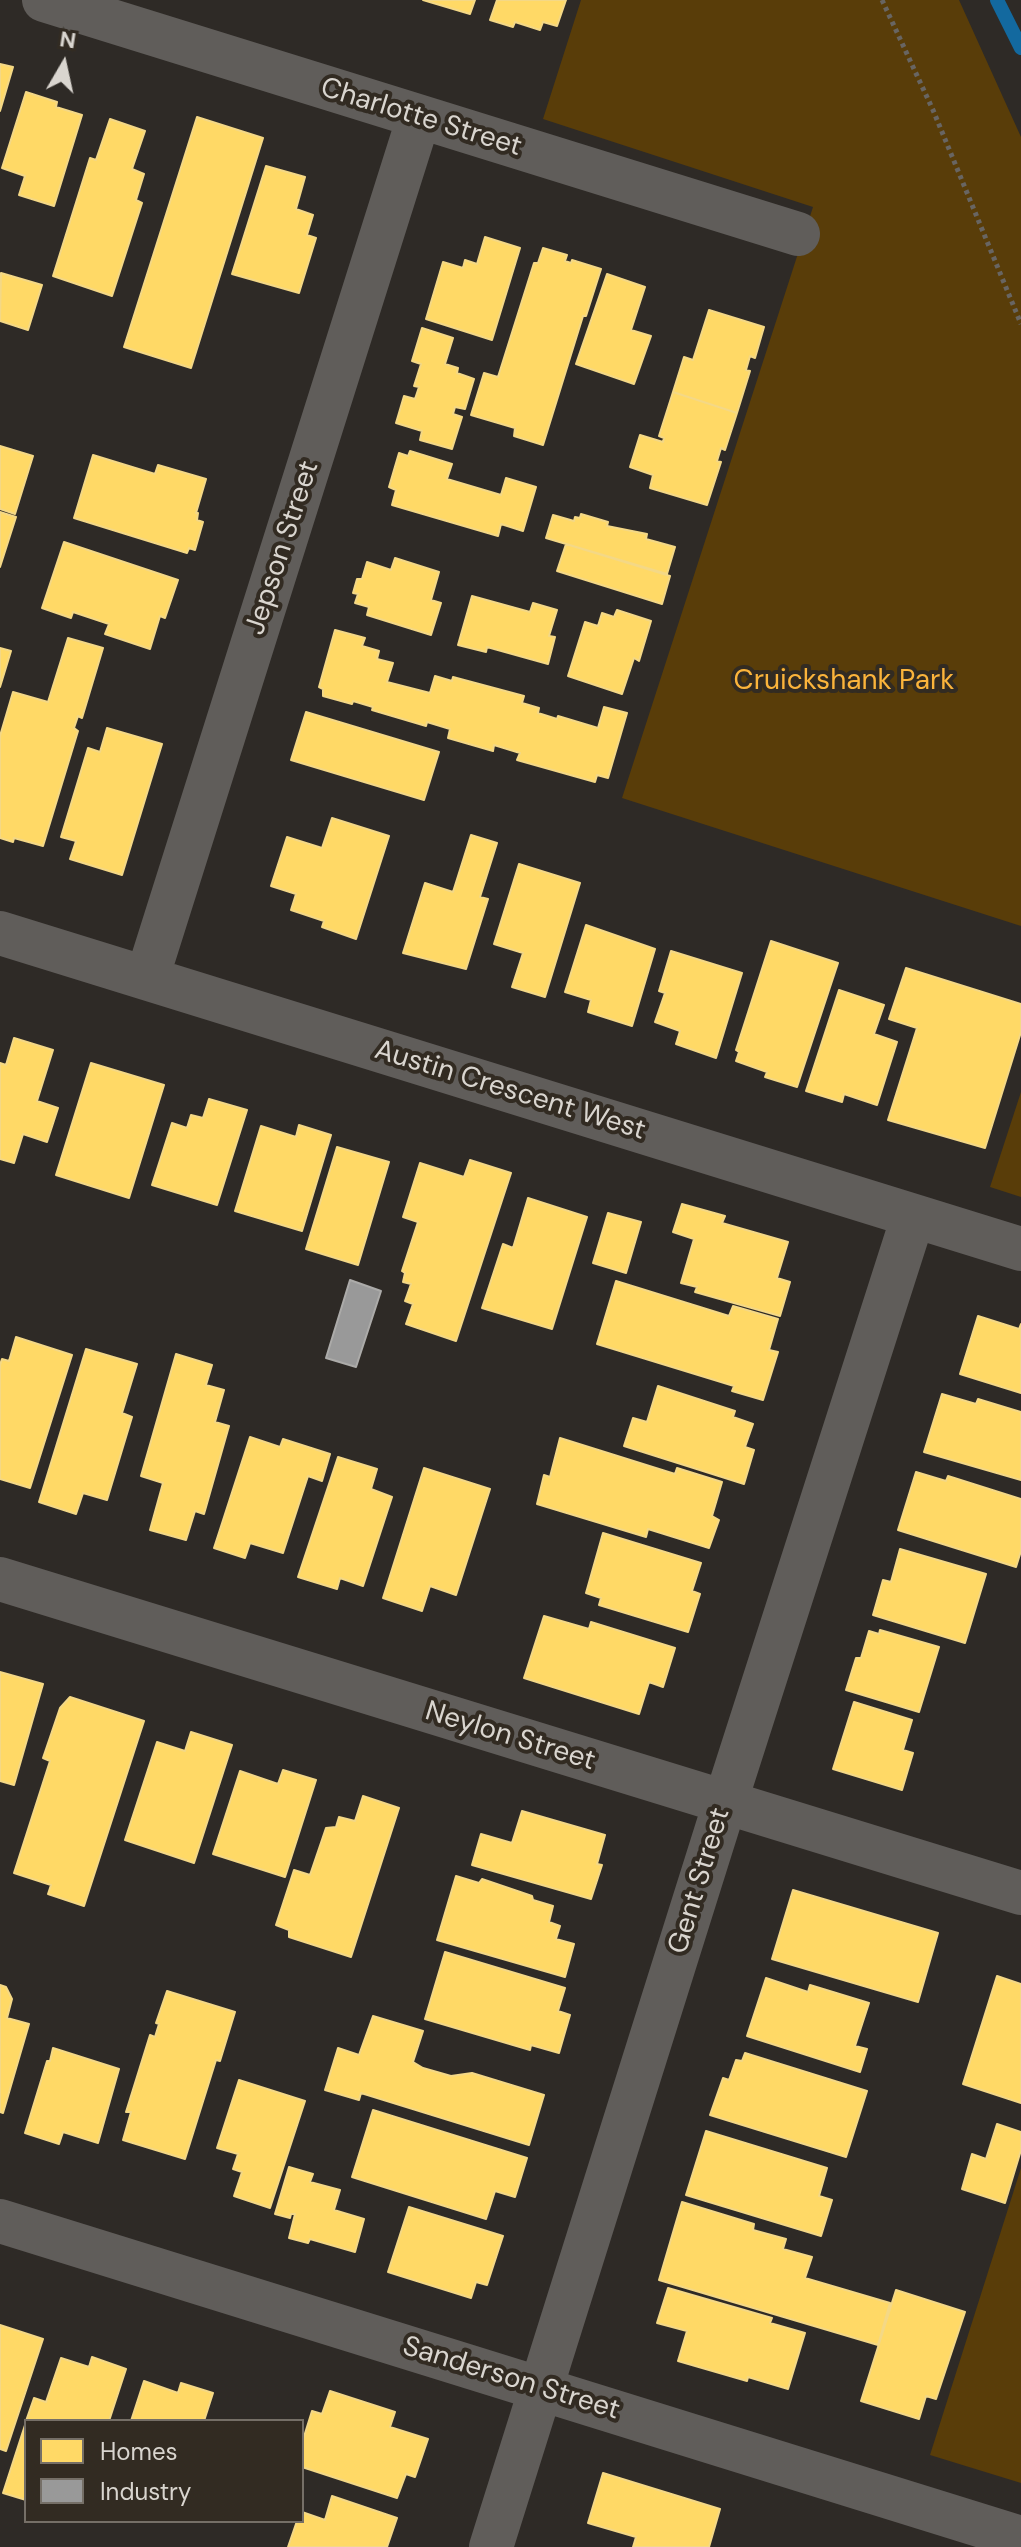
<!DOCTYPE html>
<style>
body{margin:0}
#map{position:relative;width:1021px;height:2547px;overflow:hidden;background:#2e2a26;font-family:"DM Sans",sans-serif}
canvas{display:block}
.legend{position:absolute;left:24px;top:2419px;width:280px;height:104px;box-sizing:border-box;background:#322b22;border:2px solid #756f67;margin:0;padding:10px 14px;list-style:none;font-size:24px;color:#d9d5cf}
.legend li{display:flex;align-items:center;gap:16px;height:40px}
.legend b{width:40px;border:2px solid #756f67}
.north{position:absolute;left:24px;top:24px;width:80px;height:80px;-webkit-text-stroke:6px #322b22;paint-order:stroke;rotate:9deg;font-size:22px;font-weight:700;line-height:32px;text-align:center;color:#d9d5cf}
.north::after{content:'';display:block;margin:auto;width:28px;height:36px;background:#d9d5cf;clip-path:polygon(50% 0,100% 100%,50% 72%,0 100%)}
</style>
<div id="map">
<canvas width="1021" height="2547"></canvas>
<ul class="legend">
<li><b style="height:22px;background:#ffd966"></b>Homes</li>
<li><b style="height:22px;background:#999"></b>Industry</li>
</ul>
<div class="north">N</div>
</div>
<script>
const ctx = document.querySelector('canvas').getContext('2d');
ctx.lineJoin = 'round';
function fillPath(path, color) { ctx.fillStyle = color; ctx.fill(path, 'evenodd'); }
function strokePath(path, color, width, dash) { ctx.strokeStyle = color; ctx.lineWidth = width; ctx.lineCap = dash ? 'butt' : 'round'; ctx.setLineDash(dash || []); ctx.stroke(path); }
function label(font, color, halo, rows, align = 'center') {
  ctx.font = font + ' "DM Sans",sans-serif'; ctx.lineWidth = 8; ctx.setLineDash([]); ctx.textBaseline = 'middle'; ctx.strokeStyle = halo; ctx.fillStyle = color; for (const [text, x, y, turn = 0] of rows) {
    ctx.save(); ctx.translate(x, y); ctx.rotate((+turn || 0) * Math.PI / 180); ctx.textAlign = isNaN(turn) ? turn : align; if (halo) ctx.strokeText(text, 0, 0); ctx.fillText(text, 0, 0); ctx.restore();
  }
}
fillPath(new Path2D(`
 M581,0h378l62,137v789l-399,-128 191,-591 -270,-88z
 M1021,1092v105l-31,-10z
 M1021,2168v315l-91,-28z`), '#593d09');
const homes = new Path2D(`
 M423,0h52l-5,14z
 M497,0h69l-9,26 -14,-4 -3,8 -25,-8 -2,5 -23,-7z
 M0,64l13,3 -13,44z
 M26,92l31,10 -1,5 26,8 -28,91 -35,-11 6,-19 -23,-8z
 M197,117l66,21 -72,230 -67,-21z
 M110,119l35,12 -13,38 12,5 -8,26 6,3 -30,93 -59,-20 37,-118 6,2z
 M266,166l39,11 -9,32 17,6 -6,20 9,3 -17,55 -67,-19z
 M485,237l35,11 -28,92 -66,-21 17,-57 20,6 2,-8 12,4z
 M543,248l24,7 -2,6 6,2 1,-3 29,9 -15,47h-3l-40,129 -29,-9 1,-8 -44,-13 13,-42 14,4 36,-114h4z
 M1,273l41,12 -14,45 -28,-9z
 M607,274l38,13 -14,43 20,6 -17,48 -58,-20z
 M709,310l55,17 -9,31 -5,-2 -4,14 4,1 -13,42 -64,-21 11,-35 9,3z
 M422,328l31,10 -8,26 13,4 -1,5 17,6 -9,30 -10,-2 -2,7 9,3 -10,32 -32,-9 2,-9 -26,-8 8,-27 11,3 4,-12 -5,-1 7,-22 -9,-3z
 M673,392l64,21 -12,37 -4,-2 -4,13 4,1 -14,43 -57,-17 3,-13 -23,-8 10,-32 23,7 1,-4 -5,-2z
 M0,446l33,10 -18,58 -15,-5z
 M410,451l42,13 -5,15 54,16 5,-17 30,9 -13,44 -22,-7 -3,12 -106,-31 4,-15 -7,-3 10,-34 9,3z
 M93,455l62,19 3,-9 48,14 -10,34h2l-1,7 6,2 -8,28 -6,-2 -2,5 -113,-35z
 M0,512l16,5 -16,50z
 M581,514l27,8 -1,4 40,8 -1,5 29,8 -8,27 -121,-36 7,-23 21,6 1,-4 5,1z
 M64,542l114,38 -13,38 -5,-2 -10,33 -45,-15 4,-10 -36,-12 -2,6 -29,-10z
 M566,544l104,32 -8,28 -105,-33z
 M395,558l44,14 -8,28 10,3 -10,32 -64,-20 2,-8 -14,-4 3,-9 -5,-1 4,-14h5l5,-17 24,8z
 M472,596l58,16 3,-9 24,7 -8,26 6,1 -7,27 -61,-17 -1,5 -28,-7z
 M617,610l34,11 -12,40 -5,-3 -12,36 -54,-18 17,-54 13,4 4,-13 12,4z
 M335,630l30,8 -3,8 17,5 -2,8 16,4 -6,19 43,11 5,-17 17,5 1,-4 71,19 -2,7 17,5 -1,5 19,6 1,-3 40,12 6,-21 23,6 -19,65 -11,-3 -2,7 -78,-22 3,-7 -26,-8 -1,6 -45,-13 2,-9 -23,-7 -1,4 -54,-16 1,-3 -20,-6 -1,3 -29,-8v-7l-4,-2z
 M68,638l35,10 -21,70 -4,-2 -4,12 4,3 -35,115 -29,-8 -1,4 -13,-4v-102l13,-44 35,10z
 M0,648l11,3 -11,36z
 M306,712l133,40 -15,48 -133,-40z
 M107,728l55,16 -40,131 -52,-16 6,-18 -15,-4 27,-89 12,4z
 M332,818l57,18 -33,103 -34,-12 2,-6 -33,-11 5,-16 -25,-8 16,-49 35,11z
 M471,835l26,8 -17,54 8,2 -22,70 -63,-16 22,-70 28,9z
 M519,864l61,19 -35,114 -33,-10 11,-34 -29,-9z
 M586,925l69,24 -23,77 -44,-14 3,-12 -26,-8z
 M771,941l67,22 -41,124 -32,-10 2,-5 -31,-11 3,-9 -3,-2z
 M671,951l71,22 -26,85 -40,-14 4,-13 -25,-9 10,-29 -6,-2z
 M906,968l115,36v28l-36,116 -97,-28 29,-92 -28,-9z
 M839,990l45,15 -10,29 23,8 -20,63 -33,-11 -2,8 -36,-11z
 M14,1038l39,12 -16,51 21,7 -11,34 -24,-8 -9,29 -14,-4v-96l6,2z
 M91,1063l73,22 -35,113 -73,-23z
 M209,1099l38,11 -30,95 -65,-20 20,-62 15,5 4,-13 12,3z
 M299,1125l32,10 -29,96 -67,-20 26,-85 35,11z
 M337,1147l52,15 -31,103 -52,-16z
 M470,1160l41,13 -55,168 -50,-17 7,-20 -8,-3 6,-17 -8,-2 2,-9 -3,-2 16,-49 -15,-5 17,-54 44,14z
 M528,1198l59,19 -35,112 -70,-21 21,-64 10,4z
 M682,1204l43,12 -3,7 66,19 -11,36 13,4 -10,34 -85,-24 2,-5 -16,-4 13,-44 -21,-7z
 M608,1213l33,9 -15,51 -33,-10z
 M616,1281l113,35 4,-10 45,13 -9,31 9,2 -15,48 -31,-9 2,-5 -137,-42z
 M978,1316l41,13 2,-5v69l-61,-19z
 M16,1337l56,18 -42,133 -30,-9v-114l2,-6 7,2z
 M86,1349l51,15 -15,49 10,4 -25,83 -24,-7 -7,21 -37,-12z
 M176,1354l36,11 -6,20 18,5 -9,32 14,4 -25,88 -9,-3 -9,29 -36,-10 13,-47 -22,-7z
 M658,1386l77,25 -2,6 20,7 -8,23 9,3 -10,34 -120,-38 9,-28 14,4z
 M942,1394l34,10 2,-5 43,13v68l-97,-28z
 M250,1437l30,10 3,-8 47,15 -8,27 -14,-5 -25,77 -33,-10 -5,15 -31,-10z
 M560,1438l115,36 2,-6 45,14 -10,34 7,4 -10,28 -61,-19 -2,8 -109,-33 7,-29 6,2z
 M338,1457l39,12 -6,20 21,8 -29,89 -23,-8 -3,11 -39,-12z
 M424,1468l66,21 -34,106 -26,-9 -8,25 -39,-13z
 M916,1472l30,9 2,-5 73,23v52l-5,16 -118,-37z
 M603,1533l98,30 -9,28 8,3 -12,38 -89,-27 2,-7 -15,-5z
 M900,1549l86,25 -21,69 -92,-28 10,-35 8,2z
 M544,1616l45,13 2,-7 84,26 -12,39 -14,-5 -10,32 -115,-36z
 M880,1630l59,17 -20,65 -73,-22 10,-32h5l8,-27 10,3z
 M0,1672l43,12 -29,101 -14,-4z
 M70,1697l74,24 -60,185 -36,-12 3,-9 -37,-12 36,-112 -7,-3 17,-50z
 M854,1702l58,18 -9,30 10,3 -11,37 -69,-21z
 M191,1732l41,13 -38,118 -69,-23 32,-98 28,9z
 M283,1770l33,10 -31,97 -72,-23 27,-83 38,13z
 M363,1796l36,12 -48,149 -62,-20v-7l-13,-5 18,-55 16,5 16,-47 10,-1 3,-10 16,4z
 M522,1811l83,24 -8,29 5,1 -11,34 -119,-34 9,-31 31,9z
 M456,1876l23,7 3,-4 50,17 1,4 20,6 -4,16 11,4 -4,13 18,5 -9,33 -128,-37z
 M793,1890l145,43 -20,69 -146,-43z
 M445,1952l120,36 -7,23 12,4 -11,38 -28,-8 -1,5 -105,-31z
 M997,1976l24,8v119l-58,-19z
 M766,1978l42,14 2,-7 59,18 -14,43 12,3 -7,23 -113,-36z
 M0,1985l6,2 6,12 -5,19 22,6 -26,89 -3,-1z
 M167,1991l68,21 -15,49 -4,-1 -31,99 -62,-19 8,-28h-5l24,-77 5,2 4,-13 -3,-1z
 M373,2016l50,15 -10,31 10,6 28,8 21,-3 72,22 -15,50 -168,-52 -2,7 -34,-10 13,-42 21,7z
 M53,2048l66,21 -21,74 -35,-11 -4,12 -34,-11 22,-72h3z
 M745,2053l122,38 -21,66 -136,-42 13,-37 6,2 7,-20 6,1z
 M239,2080l66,21 -35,107 -36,-12 8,-24 -9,-3 5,-15 -21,-6z
 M373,2110l154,48 -12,39 -20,-6 -9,28 -134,-42z
 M997,2124l24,8v18l-16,53 -43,-14 10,-35 14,5z
 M706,2131l121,37 -8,28 13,4 -11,36 -135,-41z
 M289,2167l24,7 -3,8 30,8 -6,20 30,9 -9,33 -45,-13 -2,4 -19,-5 6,-24h-4l-1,4 -15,-4z
 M682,2202l72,22 -1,6 33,9 -3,10 29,8 -7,21 85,25 -12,42 -219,-65z
 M409,2207l94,29 -16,49 -11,-3 -5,16 -83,-26z
 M668,2288l104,30 -2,5 35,10 -17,56 -40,-12 -1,4 -69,-20 9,-30 -30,-8z
 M896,2290l69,22 -29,87 -10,-3 -7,23 -58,-18z
 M0,2325l43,14 -37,112 -6,-2z
 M92,2357l34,12 -17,52h-83l8,-23 12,4 15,-44 28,9z
 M144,2381l34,12 3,-10 32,10 -9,28h-73z
 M330,2391l65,21 -5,15 38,12 -13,38 -9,-3 -9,24 -95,-31v-24l10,-32 10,3z
 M26,2422v78l-23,-7z
 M603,2473l117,36 -11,38h-76l3,-10 -48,-14z
 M332,2496l65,22 -10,29h-99l9,-26h5v-9l23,8z`);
fillPath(homes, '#ffd966');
strokePath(homes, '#f4d886', 2);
const industry = new Path2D(`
 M350,1280l31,11 -25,76 -30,-9z`);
fillPath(industry, '#999');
strokePath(industry, '#acaba9', 2);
strokePath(new Path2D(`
 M997,0l24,48`), '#13699f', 14);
strokePath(new Path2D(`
 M882,0l51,110 88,214`), '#686562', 5, [4, 4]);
strokePath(new Path2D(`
 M44,0l754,234
 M0,933l1021,316
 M147,978l272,-861
 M0,1579l1021,314
 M0,2221l1021,317
 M491,2547l234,-744 188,-586`), '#605d5a', 44);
label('28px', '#d9d5cf', '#322b22', [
 ["Charlotte Street",421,118,17],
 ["Jepson Street",283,548,-72],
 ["Austin Crescent West",510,1091,17],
 ["Neylon Street",510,1737,17],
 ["Gent Street",700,1881,-73],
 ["Sanderson Street",511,2379,17]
]);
label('28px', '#fbb43b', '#322b22', [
 ["Cruickshank Park",844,682]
]);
</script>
